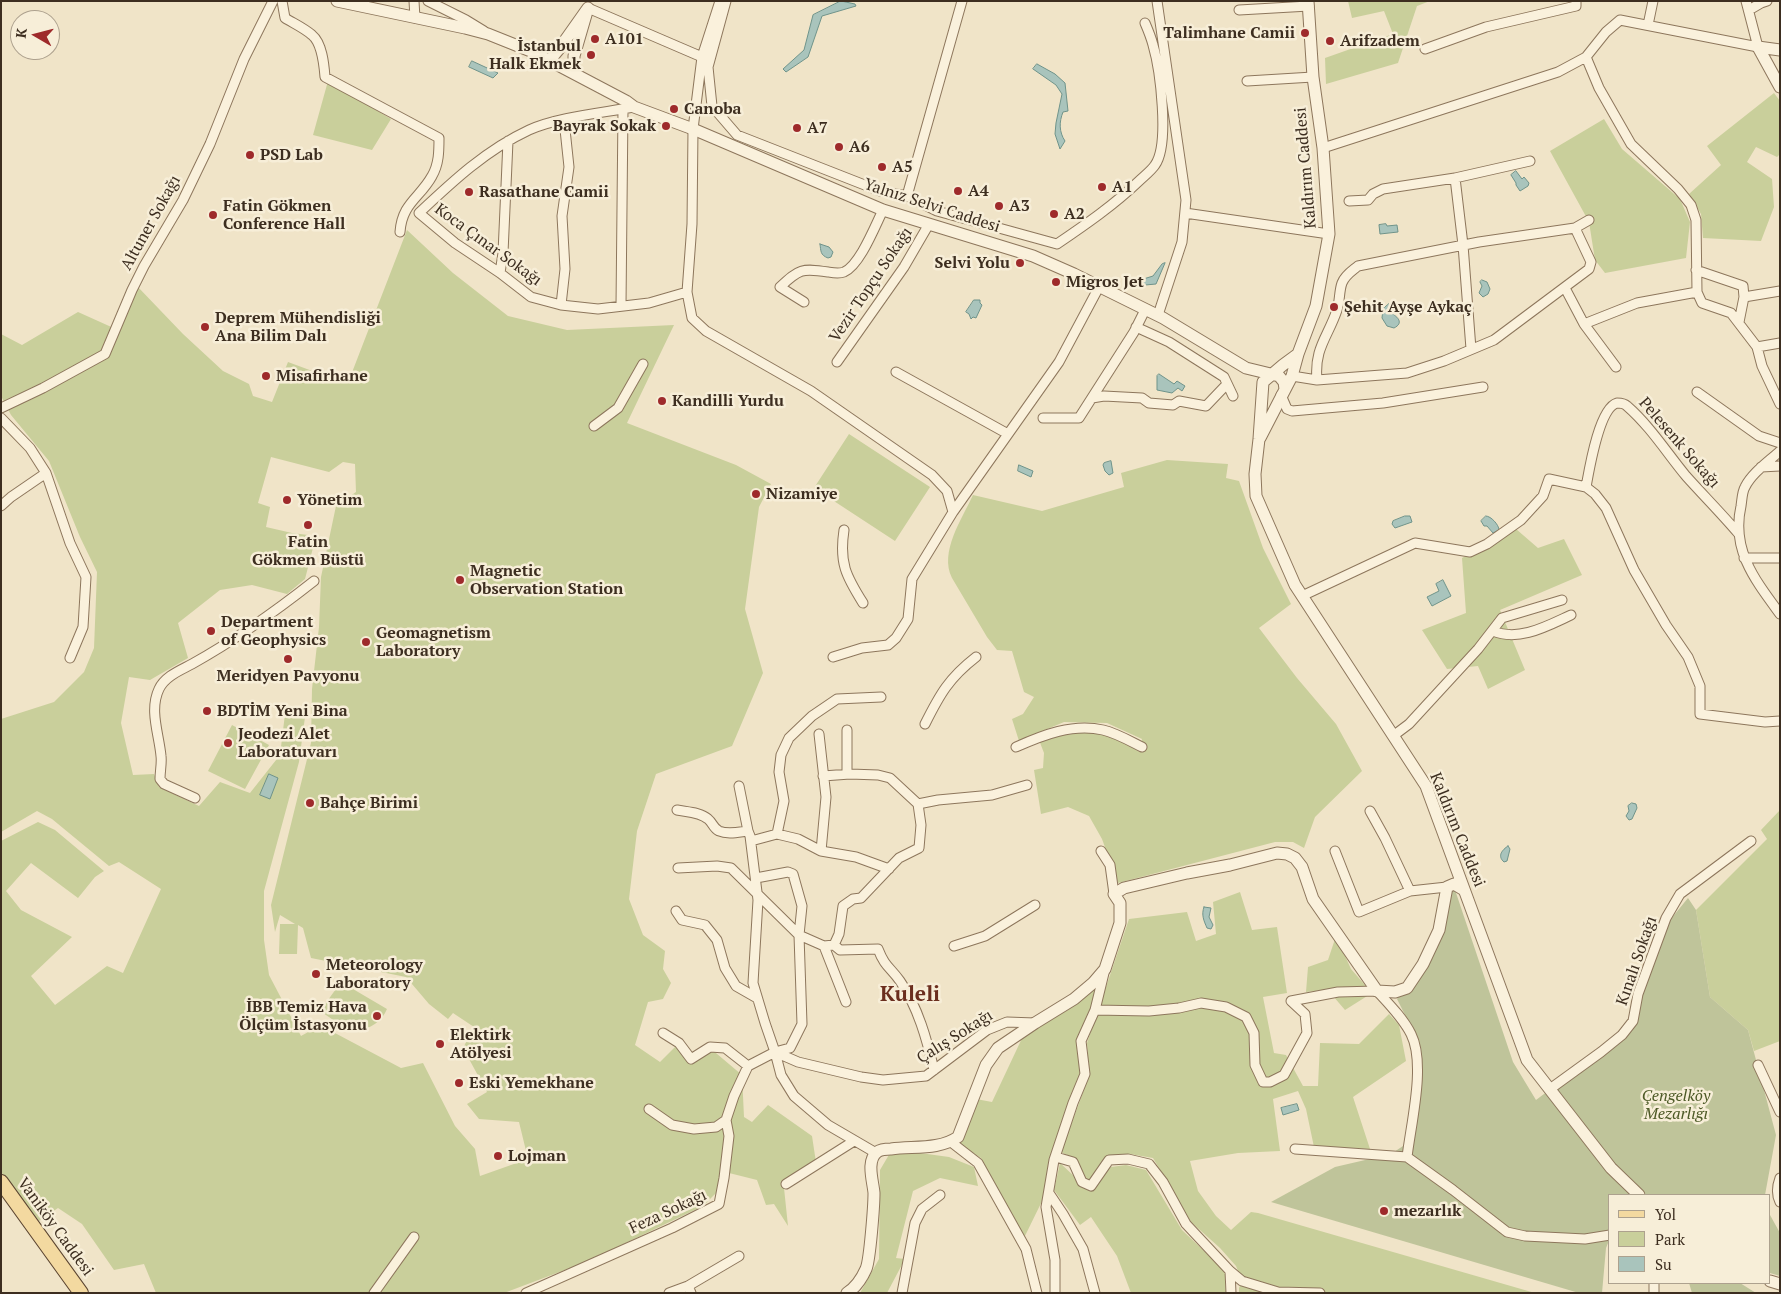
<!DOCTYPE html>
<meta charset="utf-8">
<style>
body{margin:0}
#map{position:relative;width:1781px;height:1294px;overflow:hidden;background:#f0e4c8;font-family:"PT Serif",serif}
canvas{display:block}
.frame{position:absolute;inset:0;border:2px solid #3d2e20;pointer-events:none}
.legend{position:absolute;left:1608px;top:1194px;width:162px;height:90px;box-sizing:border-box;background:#f7eed8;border:1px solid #ada18e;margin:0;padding:6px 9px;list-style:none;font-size:15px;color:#3d2e20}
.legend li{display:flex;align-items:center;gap:10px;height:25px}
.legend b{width:25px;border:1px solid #ada18e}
.north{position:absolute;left:10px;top:10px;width:50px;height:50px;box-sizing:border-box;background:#f7eed8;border:1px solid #ada18e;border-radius:50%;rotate:278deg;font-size:14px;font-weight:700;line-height:20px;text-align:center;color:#3d2e20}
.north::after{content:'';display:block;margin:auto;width:18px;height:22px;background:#9e2a2b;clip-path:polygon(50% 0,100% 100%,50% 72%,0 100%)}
</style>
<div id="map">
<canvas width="1781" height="1294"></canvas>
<div class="frame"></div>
<ul class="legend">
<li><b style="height:6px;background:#f3d9a0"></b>Yol</li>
<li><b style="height:14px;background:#c9cf9b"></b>Park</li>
<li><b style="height:14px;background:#a9c4bc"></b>Su</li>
</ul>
<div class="north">K</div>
</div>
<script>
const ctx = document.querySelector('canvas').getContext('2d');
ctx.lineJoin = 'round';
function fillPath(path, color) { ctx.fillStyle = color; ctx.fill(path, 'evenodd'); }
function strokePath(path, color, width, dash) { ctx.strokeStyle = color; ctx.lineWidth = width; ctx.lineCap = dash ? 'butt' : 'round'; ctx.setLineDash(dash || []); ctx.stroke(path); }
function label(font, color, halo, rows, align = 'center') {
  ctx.font = font + ' "PT Serif",serif'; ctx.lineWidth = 5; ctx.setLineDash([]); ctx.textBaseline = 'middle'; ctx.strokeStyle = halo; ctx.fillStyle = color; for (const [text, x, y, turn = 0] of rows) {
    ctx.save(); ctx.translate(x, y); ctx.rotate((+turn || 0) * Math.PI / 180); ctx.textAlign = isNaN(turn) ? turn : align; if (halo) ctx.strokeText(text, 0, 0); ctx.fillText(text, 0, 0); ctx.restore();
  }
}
fillPath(new Path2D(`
 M1348,1h82l-13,5 -19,57 -72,21 -1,-26 68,-24 -9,-23 -32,7z
 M328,81l63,38 -19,31 -59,-15z
 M1774,93l6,8v53l-3,3 -21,-10 -9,15 25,17 2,28 -13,34 -58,-3 -2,-24 -12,-20 32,-29 -14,-19z
 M1604,119l18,30 58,50 10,23 -4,36 -81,15 -10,-13 -6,-38 -39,-71z
 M407,230l46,43 55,43 59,14 107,-5 -47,98 109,42 35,19 -12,23 -14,102 18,64 -31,73 -76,28 -19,57 -8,68 14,36 22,16 -2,18 8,14 -8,16 -15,3 -13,43 25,17 16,-16 11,13 23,-11 32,27 2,42 8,5 16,-17 44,31 5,33 -33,19 4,38 -14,-22 -8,1 -9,-25 -36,-9 -4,21 -14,14 -117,56 -82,31h-348l-12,-29 -30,6 -32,-46 -24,-16 -19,13 -38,-49v-331l37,-19 17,8 49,41 -9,6 -17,21 -47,-35 -25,28 15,19 51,27 -41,39 24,29 52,-39 16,7 38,-84 -42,-27 -10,4 -57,-47 -15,-8 -36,21v-113l53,-17 30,-30 10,-24 3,-76 -17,-35 -31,-76 -38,-46 -10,-19v-62l21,11 56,-33 40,18 19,-44 46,48 40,37 26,13 4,12 19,6 16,-40 54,20 9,-7zM271,457l58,15 14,-10 12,2 1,28 -20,14 -15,71 -2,50 -7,62 -1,54 -40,162 4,27 5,-17 15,9h-15l-1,30h18l1,-29 5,3 8,30 95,19 23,27 19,15 5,-6 21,14 -11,21 24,44 -20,12 12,15 40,3 9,37 -48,17 -5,-27 -20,-23 -32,-63 -22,5 -85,-45 -6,8 -9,5 -32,-61 -5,-35v-49l35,-129 6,-45 -20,-3 -5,41 -30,38 -30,-11 -21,24 -40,-19 -5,-13 -21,1 -12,-52 8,-46 21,3 38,-22 -10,-35 42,-33 32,-5 35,9 18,-15 11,-43 -24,-3 -26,-6 4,-20 -12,-4z
 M849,434l81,53 -35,54 -81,-53z
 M1167,460l61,4 -2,14 13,3 24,67 28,56 -32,24 38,50 39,46 26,47 -47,46 -11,31 -11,-6h-18l-157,41 -16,-44 -13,-23 -21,-9 -27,7 -7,-44 9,-2 1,-15 -5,-13c16,-3 42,-9 58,-7 15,2 30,12 43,19l2,-13 -35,-16 -43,-1 -45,19 -7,-22 11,-5 11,-17 -10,-5 -12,-41 -15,-1 -10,-13 -35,-59c-13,-26 10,-59 21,-83l69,16 82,-24 -3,-14z
 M1516,529l22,19 26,-9 18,36 -82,35 25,60 -37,19 -10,-23 -31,3 -25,-39 44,-17 -4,-55z
 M232,725l37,20 -24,44 -37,-18z
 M1780,810v231l-26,10 -6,-21 -38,-33 -14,-87 71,-71 -6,-9z
 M1240,892l12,38 25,-3 10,66 -24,4 11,56 12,2 17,31h15l2,-43 39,1 30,-30 10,11 7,36 -53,36 17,52 -56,-2 -8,-38 -8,-18 -25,8 7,52 -42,2 -48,8 8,30 18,25 15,14 20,-18 7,1 277,80h-296v-5l3,-7 -6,-15 -16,-18 -29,-26 -38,-64 -23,-4 -25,3 -14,23 -6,-2 -8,-18 -16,-8 28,-76 -2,-33 42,-124 58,-7 9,29 20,-7 -3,-32z
 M1336,936l15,33 21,24 -27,17 -12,-14 -8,-6 -19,2 2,-25 20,-7z
 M341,982l46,27c-6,15 -23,25 -40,19 -9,-4 -19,-12 -27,-17z
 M1098,984l-5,25 -15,31 3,35 -36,120 -22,45 -42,-82 -26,-16 21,-43 16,3 32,-68 44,-24z
 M890,1153h30l29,4 25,10 4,19 -38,-8 -27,13 -17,67 9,1 -18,34h-27l19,-34 1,-89z
 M1060,1163l30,28 21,-24 15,-2 20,5 36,60 43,41 1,22h-95l-14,-37 -26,-39 -11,8 -26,-35z`), '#c9cf9b');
fillPath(new Path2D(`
 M1452,881l61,181 23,38 85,-64 18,-36 18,-64 31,-38 8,12 14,87 38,33 28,105 -11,60h-155v43l-4,10 -4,45h-23l-308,-91 64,-35 56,-13 18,-12 11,-97 -23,-46 34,-47z
 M1770,1215l10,18v43l-10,-3z
 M1689,1283h51l16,10h-64z`), '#bfc49a');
const water = new Path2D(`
 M841,1l14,3 1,2 -34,10 -14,41 -22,15 -3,-3 21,-19 9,-35z
 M472,61l26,12 -5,5 -24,-11z
 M1037,64l18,10 10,9 3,28 -5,1c-4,10 -4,20 2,29l-5,8 -5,-15 1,-11 6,-29 -6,-9 -23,-16z
 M1516,171l6,8 2,-2 5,6 -1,3 -8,5 -4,-6v-2l-5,-8z
 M1386,224l1,2 10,-1 1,7 -18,2 -1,-9z
 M820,244l9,3 4,5 -2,5 -3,1c-8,-3 -7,-7 -8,-14z
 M1165,263l-9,21 -21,2 2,-5 16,-5 9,-12z
 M1482,280l5,2 3,7 -2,5 -5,3 -4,-4 3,-7 -2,-4z
 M974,300h6v3l2,2 -6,13 -3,-1 -2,2 -2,-5 -3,-2z
 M1389,304l3,3 -1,6c7,4 13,10 3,15l-7,-2 -5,-8 1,-9z
 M1159,374l15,10 3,-3 8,5 -3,5 -4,-3 -6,5 -15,-3v-14z
 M1111,461l2,12 -4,2 -4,-4 -2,-6 1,-2z
 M1019,465l14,6 -2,6 -13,-6z
 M1405,516h5l2,6 -17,6 -3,-4 1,-3z
 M1486,516c5,0 13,9 13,14l-6,3 -6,-7h-3l-3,-5z
 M1443,580l8,16 -19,10 -5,-9 12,-6 -3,-7z
 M269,774l9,4 -8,21 -10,-4z
 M1632,803l4,1 1,4 -5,11 -3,1 -3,-4 3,-5 -1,-5z
 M1508,846l2,3 -3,12 -3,1c-7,-6 -2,-12 4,-16z
 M1204,907l7,1 -2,9 4,8 -2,4 -4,-1c-3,-7 -6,-13 -3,-21z
 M1297,1104l2,6 -16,5 -2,-7z`);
fillPath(water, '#a9c4bc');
strokePath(water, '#6f938a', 1);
const minor = new Path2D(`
 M282,1l3,17c8,5 19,10 27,17 10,8 12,29 13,42l114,61c0,13 0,26 -7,38 -12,22 -30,27 -32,56
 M414,1l1,17
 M428,1l38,19 18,11
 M720,1l-18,56 -9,72 -1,95 -5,68 5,26 14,13 105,60 121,84 15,16 6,21
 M726,1l-18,66 4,39 25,29 143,56 27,5 55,-195
 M1157,1l29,199 -4,42 -24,73
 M588,8l114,49
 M1239,10l70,-4
 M1749,10l12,-7 6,-2
 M1648,25l5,-24
 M1425,49l61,-22 90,-21v-5
 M1586,57l13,31 32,56 47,45 13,16 5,15 1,72 5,11 29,10 26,34
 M1247,81l66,-4
 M634,107c-32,6 -76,10 -105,23 -43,20 -76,51 -110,83l36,30 45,30 31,24 30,8 37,4 51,-6 38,-11
 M1323,148l235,-76 28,-15 20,-25 14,-12 138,27 -12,-46
 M907,196l30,15 120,33c28,-19 57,-39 82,-63 5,-5 12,-10 16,-16 15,-21 5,-96 -2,-120 -2,-8 -5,-15 -8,-22
 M1349,201l19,-1 5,-6 10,-5 72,-11
 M1185,213l144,21
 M1696,270l47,16 1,11 36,-6
 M500,273l3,-20 5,-112
 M1565,288l19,36
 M804,302l-24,-15c19,-18 22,-19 48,-15 6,1 11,2 16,0 16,-7 31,-46 39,-62
 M561,305l4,-36 -3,-53 7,-49 -5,-47
 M621,306l2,-197
 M1739,322l5,-25
 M1136,327l33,15 55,35 9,19
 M1780,343l-23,4 5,19 18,38
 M1471,349l-8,-104 -8,-67 75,-17
 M837,362l67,-95 25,-43
 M1616,367l-32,-43 53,-21 60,-11
 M896,372l112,62
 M1292,376l25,4 90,-7 37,-12 50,-21 95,-71 2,-7 -16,-34 14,-8
 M1317,380c-3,-32 11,-43 20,-70 3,-9 2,-19 5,-27 3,-8 10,-12 16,-17l121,-24 96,-14
 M1697,392l62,44 21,7
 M1281,395l6,14 5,2 91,-8 100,-16
 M1092,398l12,-2 38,2 7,5 24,2 6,-4 27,5 21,-22
 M1,408l42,-20 62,-34 27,-64 12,-24 39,-66 27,-56 34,-85 29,-58
 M1,418l29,30 16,25 24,70 16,34 -3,50 -13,31
 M1043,418h36l55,-86 11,-22
 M594,426l24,-18 25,-44
 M1780,451c-12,11 -28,22 -35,36 -3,5 -3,13 -4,19 -10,44 14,74 39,108
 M1761,467l19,-1
 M1586,487c3,-16 13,-79 31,-84 3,0 8,1 10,3 23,20 40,47 59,70 17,19 35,37 52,57
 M1,506l10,-9 35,-24
 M844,530c-5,33 2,46 19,73
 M1744,558h36
 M1302,596l113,-53 55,9 17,-8 34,-24 22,-24 6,-17 37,8 9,7 11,14 28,62 32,55 22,32 12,29v28l65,8 15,-1
 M1493,631c26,11 54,-5 78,-16
 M833,657l29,-9 26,-3 8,-7 12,-19 4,-40 41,-67 106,-150 40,-75
 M925,724c15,-30 24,-46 51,-67
 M819,734l7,63 -5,54
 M1393,736l16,-12 69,-75 24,-31 60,-18
 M1016,747c27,-12 57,-24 87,-17 13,3 27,11 39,17
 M847,774v-44
 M739,786l9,45
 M195,798l-31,-14 -4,-5c0,-8 2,-16 1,-23 -2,-22 -12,-46 -2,-67 6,-13 22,-19 33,-25 43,-24 84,-53 122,-83
 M918,804l20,-4 54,-5 35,-10
 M677,810c10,2 23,2 31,9 5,4 5,9 11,12 9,4 20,1 29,0l2,5 8,64 -5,83 12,40 10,29 6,23 13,21 34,29 48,28
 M1370,811l15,27 25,53
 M777,834l7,-33 -5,-29 2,-17 8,-17 23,-22 25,-17 44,-2
 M751,841l26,-7 21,5 23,12 35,6 33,12
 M1101,851l9,14 4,29
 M1335,851l24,61 51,-21 37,-4
 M678,868l39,-2 14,2 68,67 25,11 10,-1 5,-11 4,-28 10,-7 8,-1 38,-40 20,-10 2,-23 -3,-21 -28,-26 -12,-3 -28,-1 -27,2
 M676,911l6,9 23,5 12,15 8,28 11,18 21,12
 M834,945l6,5 38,-1c7,18 12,18 22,32 18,26 27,59 34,89
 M824,946l22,56
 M954,946l31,-10 50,-31
 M1095,1010l54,1 30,-3 22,-5 25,4 20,10 8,16 1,32 8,17h7l14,-7 23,-42 -2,-19 -14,-13 47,-9 39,-1c12,13 26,27 34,43 15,30 0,89 -4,123l46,33 54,42 18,4 60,3 25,-4
 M663,1033l16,10 12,16 19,-12 15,1 23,18 27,-14 15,-4 12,-24 -3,-89 3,-29 -9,-32 -5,-2 -32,6
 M775,1052l23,10 63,15 22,3 43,-4 61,-46 20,-8 28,1
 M1758,1065l22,47
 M1550,1089l51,-37 21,-17 11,-14 5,-27 28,-76 14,-24 71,-53
 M649,1109l23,16 22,4 22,-2 10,-7
 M951,1142l27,21 48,86 11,44
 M1295,1149l112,8
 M1056,1157l17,5 9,20 9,4 18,-26 19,-1 21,5 14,18 23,42 44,47 12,10 36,11 42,1
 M1780,1178c-3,8 -4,16 0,24
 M786,1184l68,-43
 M1049,1193l14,21 20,35 12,44
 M1230,1271l1,22
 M1654,1283v10
 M374,1293l40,-56
 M526,1293l146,-65 47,-24 5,-26 5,-42 -3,-16 8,-24 14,-30
 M669,1293l19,-7
 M691,1293l-3,-7 51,-30
 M902,1293l13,-70 7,-14 18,-14
 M1055,1293v-33l-9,-53 8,-47 19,-57 12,-29 -4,-33 14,-31 10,-41`);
const tertiary = new Path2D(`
 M337,1l128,27 23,6 45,18 93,49 8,6 59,22 190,81 150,46 41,18 89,44 83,50 33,8 5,6 1,7
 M1758,47l22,40
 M1758,47l22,3
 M549,61l10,-12 29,-41 -14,48v17
 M1298,354l-15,11 -20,17 -4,57 -4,35 1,22 39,89 131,201 101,274 84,108 28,27
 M1260,438l32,-62 6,-22 18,-48 13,-72 -6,-86 -10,-71 -5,-76
 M1770,1281l10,3
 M847,1293c8,-5 15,-15 19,-24 4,-9 8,-64 8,-76 -1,-12 -8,-32 3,-41 4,-3 10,-3 14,-3 23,-3 48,1 67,-12l28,-72 12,-17 37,-25 39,-24 19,-16 12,-14 15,-46v-20l-6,-9 10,-6 63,-15 43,-8 47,-12 10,1 8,4 7,9 11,32 64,92 18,1 12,-4 16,-24 16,-34 8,-43 7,-3 10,6`);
const primary = new Path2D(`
 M1,1182l80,111`);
strokePath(minor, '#8d765c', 11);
strokePath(tertiary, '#8d765c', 13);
strokePath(primary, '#5b4430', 16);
strokePath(minor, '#faf1dc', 9);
strokePath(tertiary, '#faf1dc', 11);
strokePath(primary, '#f3d9a0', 14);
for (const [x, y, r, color] of [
 [1305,33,5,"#9e2a2b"],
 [595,39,5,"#9e2a2b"],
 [1330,41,5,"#9e2a2b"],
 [591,55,5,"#9e2a2b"],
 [674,109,5,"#9e2a2b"],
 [666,126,5,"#9e2a2b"],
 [797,128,5,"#9e2a2b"],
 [839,147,5,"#9e2a2b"],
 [250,155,5,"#9e2a2b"],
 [882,167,5,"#9e2a2b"],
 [1102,187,5,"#9e2a2b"],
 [958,191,5,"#9e2a2b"],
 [469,192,5,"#9e2a2b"],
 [999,206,5,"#9e2a2b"],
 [1054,214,5,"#9e2a2b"],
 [213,215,5,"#9e2a2b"],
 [1020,263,5,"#9e2a2b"],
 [1056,282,5,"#9e2a2b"],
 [1334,307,5,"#9e2a2b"],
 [205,327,5,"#9e2a2b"],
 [266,376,5,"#9e2a2b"],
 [662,401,5,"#9e2a2b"],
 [756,494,5,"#9e2a2b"],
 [287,500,5,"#9e2a2b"],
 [308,525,5,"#9e2a2b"],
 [460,580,5,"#9e2a2b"],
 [211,631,5,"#9e2a2b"],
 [366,642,5,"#9e2a2b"],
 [288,659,5,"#9e2a2b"],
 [207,711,5,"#9e2a2b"],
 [228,743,5,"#9e2a2b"],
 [310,803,5,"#9e2a2b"],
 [316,974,5,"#9e2a2b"],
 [377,1016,5,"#9e2a2b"],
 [440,1044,5,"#9e2a2b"],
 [459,1083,5,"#9e2a2b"],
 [498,1156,5,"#9e2a2b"],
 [1384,1211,5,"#9e2a2b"]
]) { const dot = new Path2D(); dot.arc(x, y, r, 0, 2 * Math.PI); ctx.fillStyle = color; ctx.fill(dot); strokePath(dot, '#f7eed8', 2); }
label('bold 16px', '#3d2e20', '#f7eed8', [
 ["Talimhane Camii",1295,33,"right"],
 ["A101",605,39],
 ["Arifzadem",1340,41],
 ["İstanbul",581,46,"right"],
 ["Halk Ekmek",581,64,"right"],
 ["Canoba",684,109],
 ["Bayrak Sokak",656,126,"right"],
 ["A7",807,128],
 ["A6",849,147],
 ["PSD Lab",260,155],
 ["A5",892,167],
 ["A1",1112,187],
 ["A4",968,191],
 ["Rasathane Camii",479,192],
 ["Fatin Gökmen",223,206],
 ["Conference Hall",223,224],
 ["A3",1009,206],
 ["A2",1064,214],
 ["Selvi Yolu",1010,263,"right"],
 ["Migros Jet",1066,282],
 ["Şehit Ayşe Aykaç",1344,307],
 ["Deprem Mühendisliği",215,318],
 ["Ana Bilim Dalı",215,336],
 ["Misafirhane",276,376],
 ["Kandilli Yurdu",672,401],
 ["Nizamiye",766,494],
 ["Yönetim",297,500],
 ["Fatin",308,542,"center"],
 ["Gökmen Büstü",308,560,"center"],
 ["Magnetic",470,571],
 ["Observation Station",470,589],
 ["Department",221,622],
 ["of Geophysics",221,640],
 ["Geomagnetism",376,633],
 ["Laboratory",376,651],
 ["Meridyen Pavyonu",288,676,"center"],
 ["BDTİM Yeni Bina",217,711],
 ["Jeodezi Alet",238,734],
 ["Laboratuvarı",238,752],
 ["Bahçe Birimi",320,803],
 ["Meteorology",326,965],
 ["Laboratory",326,983],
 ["İBB Temiz Hava",367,1007,"right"],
 ["Ölçüm İstasyonu",367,1025,"right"],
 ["Elektirk",450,1035],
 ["Atölyesi",450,1053],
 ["Eski Yemekhane",469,1083],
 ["Lojman",508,1156],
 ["mezarlık",1394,1211]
], 'left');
label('16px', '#3d2e20', '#f7eed8', [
 ["Kaldırım Caddesi",1306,168,-95],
 ["Yalnız Selvi Caddesi",932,206,18],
 ["Altuner Sokağı",151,223,-61],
 ["Koca Çınar Sokağı",488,245,36],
 ["Vezir Topçu Sokağı",871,285,-56],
 ["Pelesenk Sokağı",1679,443,49],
 ["Kaldırım Caddesi",1457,830,68],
 ["Kınalı Sokağı",1637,961,-71],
 ["Çalış Sokağı",955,1037,-32],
 ["Feza Sokağı",668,1212,-25],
 ["Vaniköy Caddesi",55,1227,54]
]);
label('italic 16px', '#4d5a26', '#f7eed8', [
 ["Çengelköy",1676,1096],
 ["Mezarlığı",1676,1114]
]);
label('bold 21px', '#6b2e1e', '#f7eed8', [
 ["Kuleli",910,995]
]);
</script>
